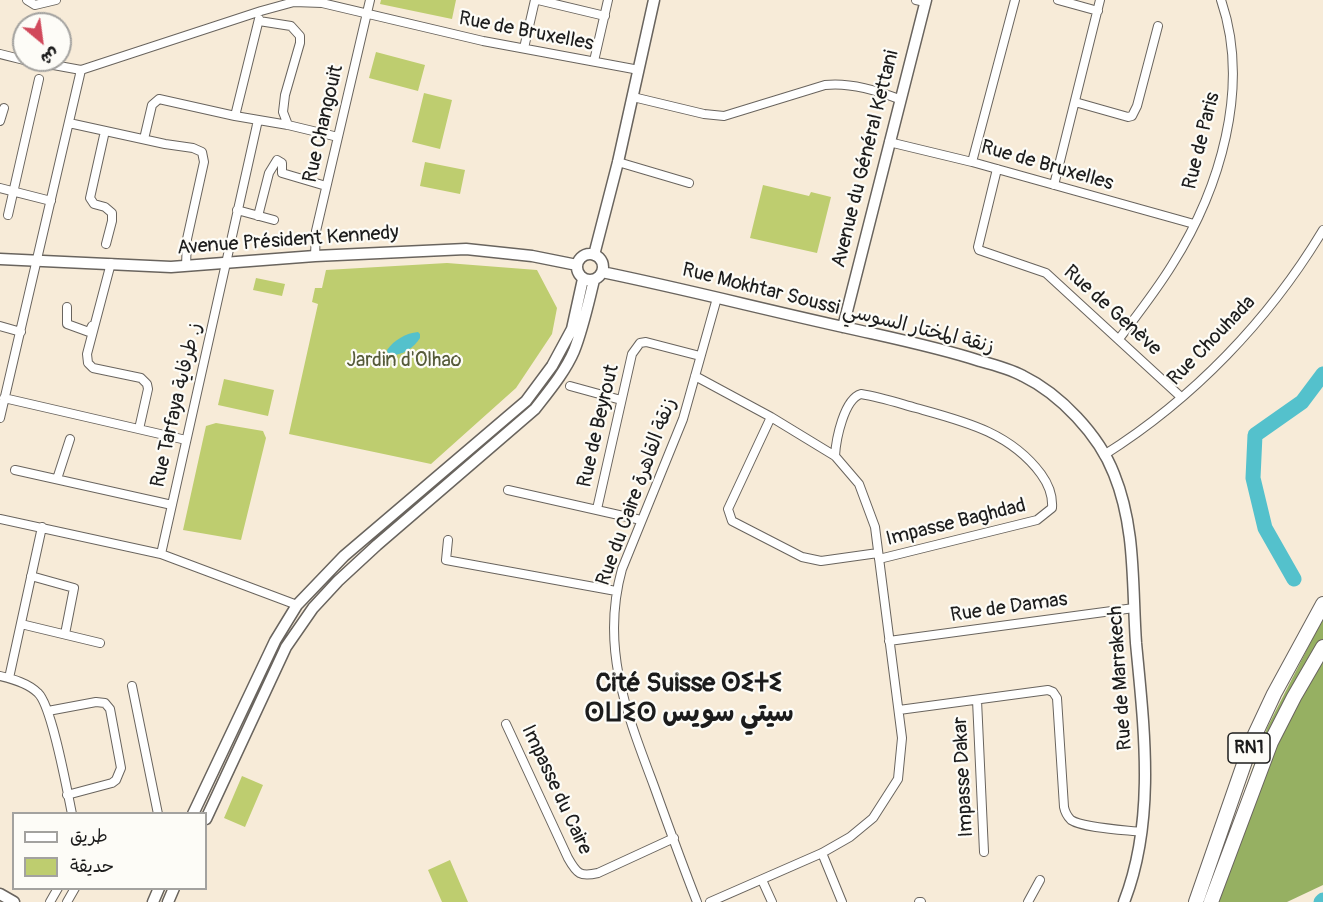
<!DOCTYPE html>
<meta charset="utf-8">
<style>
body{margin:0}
#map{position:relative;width:1323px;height:902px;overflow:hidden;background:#f7ebd8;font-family:Pangolin,"Playpen Sans Arabic",sans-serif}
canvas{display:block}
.legend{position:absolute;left:12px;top:812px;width:195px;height:78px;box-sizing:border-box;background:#fdfcf7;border:2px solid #a3a29f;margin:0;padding:8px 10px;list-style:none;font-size:18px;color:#1c1c1c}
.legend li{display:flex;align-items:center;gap:12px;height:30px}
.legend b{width:30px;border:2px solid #a3a29f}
.north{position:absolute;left:12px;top:12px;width:60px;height:60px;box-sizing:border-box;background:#fdfcf7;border:2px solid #a3a29f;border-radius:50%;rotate:151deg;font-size:16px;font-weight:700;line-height:24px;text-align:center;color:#1c1c1c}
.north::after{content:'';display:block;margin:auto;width:21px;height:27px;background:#d1495b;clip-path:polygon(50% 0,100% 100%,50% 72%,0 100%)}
</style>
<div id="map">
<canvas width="1323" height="902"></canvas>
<ul class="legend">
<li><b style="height:8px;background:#fff"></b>طريق</li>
<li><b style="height:16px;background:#becd6f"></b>حديقة</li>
</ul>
<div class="north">ش</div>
</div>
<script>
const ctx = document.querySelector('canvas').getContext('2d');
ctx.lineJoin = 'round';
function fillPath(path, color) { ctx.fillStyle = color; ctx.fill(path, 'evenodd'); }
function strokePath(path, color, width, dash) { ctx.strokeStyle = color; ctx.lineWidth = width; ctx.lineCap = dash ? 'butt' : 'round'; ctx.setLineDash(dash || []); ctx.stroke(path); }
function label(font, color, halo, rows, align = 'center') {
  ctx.font = font + ' Pangolin,"Playpen Sans Arabic","Noto Sans Tifinagh",sans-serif'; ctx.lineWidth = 4.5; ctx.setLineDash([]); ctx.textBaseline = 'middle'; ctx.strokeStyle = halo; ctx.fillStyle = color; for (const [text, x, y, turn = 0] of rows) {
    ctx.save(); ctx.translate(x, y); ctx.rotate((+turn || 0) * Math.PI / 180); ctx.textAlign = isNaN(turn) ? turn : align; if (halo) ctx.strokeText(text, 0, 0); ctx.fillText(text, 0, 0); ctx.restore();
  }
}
fillPath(new Path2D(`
 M381,0h75l-4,19 -72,-15z
 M376,52l49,13 -7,26 -49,-13z
 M424,93l28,7 -12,49 -28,-7z
 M425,162l40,8 -5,24 -40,-8z
 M763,185l46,11 2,-4 20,5 -14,56 -67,-15z
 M447,263l90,7 20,38 -5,26 -36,54 -85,76 -142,-30 29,-130 -6,-2 3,-14h7l4,-18z
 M256,278l29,6 -3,12 -29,-6z
 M224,379l50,11 -6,26 -50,-11z
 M216,423l47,8 3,7 -25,102 -58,-10 23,-104z
 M242,776l21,9 -18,42 -21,-9z
 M450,860l18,42h-26l-14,-32z`), '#becd6f');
fillPath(new Path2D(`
 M1323,618v267l-36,17h-82l62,-174z`), '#96b062');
fillPath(new Path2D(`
 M418,332l2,2v4c-6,10 -20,19 -32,17l-1,-5c7,-10 19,-17 31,-18z`), '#54c1cc');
strokePath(new Path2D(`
 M1294,579l-29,-51 -12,-50 2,-43 47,-33 21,-28
 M1321,902l2,-2`), '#54c1cc', 15);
const street = new Path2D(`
 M27,0l8,5 21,-5
 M538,0l67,16
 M916,0l9,2
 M1058,0l40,11
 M259,21l32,5 9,10v7l-15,52 -2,17 5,13
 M524,48l11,-48
 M0,54l24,6
 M26,60l55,10 180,-59 33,-9 28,1 161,38 156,29
 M594,61l14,-61
 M633,97l71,17 20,2 101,-31c25,-3 51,5 74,14
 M1075,102l53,15 4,-1 5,-10 21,-80
 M235,116l24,-97
 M0,121l4,-13
 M69,123l96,21 28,4 9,4 2,10 -17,77 -1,27
 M105,131l-15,67 4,6 11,3 7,6v8l-6,23
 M144,139l8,-34 7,-6 76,17 53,9 50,12
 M889,142l83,20 222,62
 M618,162l71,21
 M972,162l43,-162
 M997,169l-19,78 1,3 67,23 135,124
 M1054,185l46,-185
 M0,188l51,13
 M237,210l37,10
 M8,215l31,-136
 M258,216l11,-43 8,-13 5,3v10l44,13
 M315,256l1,-25 54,-231
 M111,263l-24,91 1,9 5,5 48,10 6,6 1,5 -9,40
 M67,307v17l22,8 3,-6
 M0,326l21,6
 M1119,339c18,-24 37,-48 53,-74 48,-76 79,-178 49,-265
 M695,376l76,41 64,39 24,28 16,43 27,211 -4,41 -25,39 -23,19 -28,16 -112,49
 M570,386l51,14
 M4,398l182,42
 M771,417l-43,92 4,12 70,36 19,4 57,-8
 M0,418l81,-348
 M1104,455c89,-56 165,-135 219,-225
 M835,456c1,-17 9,-57 26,-62 19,3 37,9 55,14 47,13 94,24 125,66 8,11 12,21 11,34l-15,12 -158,39
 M15,470l157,35
 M57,479l13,-40
 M508,490l133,30
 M597,509l35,-155 8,-11 6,-1 54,14
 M0,519l161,35 136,51
 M448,540l-2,20 170,31
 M161,554l97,-434
 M31,576l43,12 -9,46
 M21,624l79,19
 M889,641l245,-33
 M0,676c13,3 28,7 38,17 14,13 29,97 34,121
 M9,678l33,-151
 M132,686l26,128
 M977,700l7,152
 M899,710l149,-20 5,2 4,6 7,109c1,5 3,9 7,13 12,8 55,10 71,12
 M48,711l48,-9 9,1 5,6 11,59 -5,12 -4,3 -45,12
 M506,724l62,134c9,16 12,19 30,15l76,-35
 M822,853l20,49
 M762,880l10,22
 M50,902l8,-14
 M67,902l8,-14
 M697,902c-15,-38 -29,-77 -43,-116 -27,-72 -54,-138 -32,-217l61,-150 34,-121
 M919,902h2
 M1028,902l12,-22`);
const secondary = new Path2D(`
 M577 267a13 13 0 1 1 26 0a13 13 0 1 1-26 0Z
 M594,255l24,-93 36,-162
 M0,259l171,8 144,-11 151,-7 66,7 45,9
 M602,272c83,17 164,38 246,56 44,10 89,19 132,33 15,4 30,8 43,15 37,18 76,59 91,98 22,54 18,112 22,169 8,85 20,177 -12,259
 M843,327l83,-327
 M193,814l82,-173 22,-36 47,-49 182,-155 26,-35 20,-37 11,-50
 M206,819l80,-172 27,-39 25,-27 39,-36 158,-136c14,-18 30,-37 39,-58 9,-23 14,-47 20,-71
 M0,894l14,8
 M153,902l6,-14
 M168,902l6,-14`);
const highway = new Path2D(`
 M1196,902l56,-161 22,-47 49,-90
 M1211,902l60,-160 23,-45 29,-50`);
strokePath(street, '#69645e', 10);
strokePath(secondary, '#69645e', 13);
strokePath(highway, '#69645e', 16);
strokePath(street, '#fff', 8);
strokePath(secondary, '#fff', 10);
strokePath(highway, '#fff', 14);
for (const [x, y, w] of [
 [1249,748,42]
]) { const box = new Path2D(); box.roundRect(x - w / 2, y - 15, w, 30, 4.5); ctx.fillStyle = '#fdfcf7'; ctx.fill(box); strokePath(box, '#1c1c1c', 1.5); }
label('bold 18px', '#1c1c1c', null, [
 ["RN1",1249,748]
]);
label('20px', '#1c1c1c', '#fdfcf7', [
 ["Rue de Bruxelles",526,32,11],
 ["Rue Changouit",324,124,-77],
 ["Rue de Paris",1202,141,-76],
 ["Avenue du Général Kettani",866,159,-76],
 ["Rue de Bruxelles",1047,166,16],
 ["Avenue Président Kennedy",288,241,-4],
 ["Rue Mokhtar Soussi زنقة المختار السوسي",838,309,14],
 ["Rue de Genève",1112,311,42],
 ["Rue Chouhada",1212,341,-46],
 ["Rue Tarfaya ز. طرفاية",177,405,-77],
 ["Rue de Beyrout",599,426,-77],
 ["Rue du Caire زنقة القاهرة",637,492,-70],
 ["Impasse Baghdad",956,523,-14],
 ["Rue de Damas",1009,608,-8],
 ["Rue de Marrakech",1121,678,-94],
 ["Impasse Dakar",964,777,-93],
 ["Impasse du Caire",556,790,65]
]);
label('20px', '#555a39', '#fdfcf7', [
 ["Jardin d'Olhao",404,361]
]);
label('bold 26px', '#1c1c1c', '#fdfcf7', [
 ["Cité Suisse ⵙⵉⵜⵉ",689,684],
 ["ⵙⵡⵉⵙ سيتي سويس",689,714]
]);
</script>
